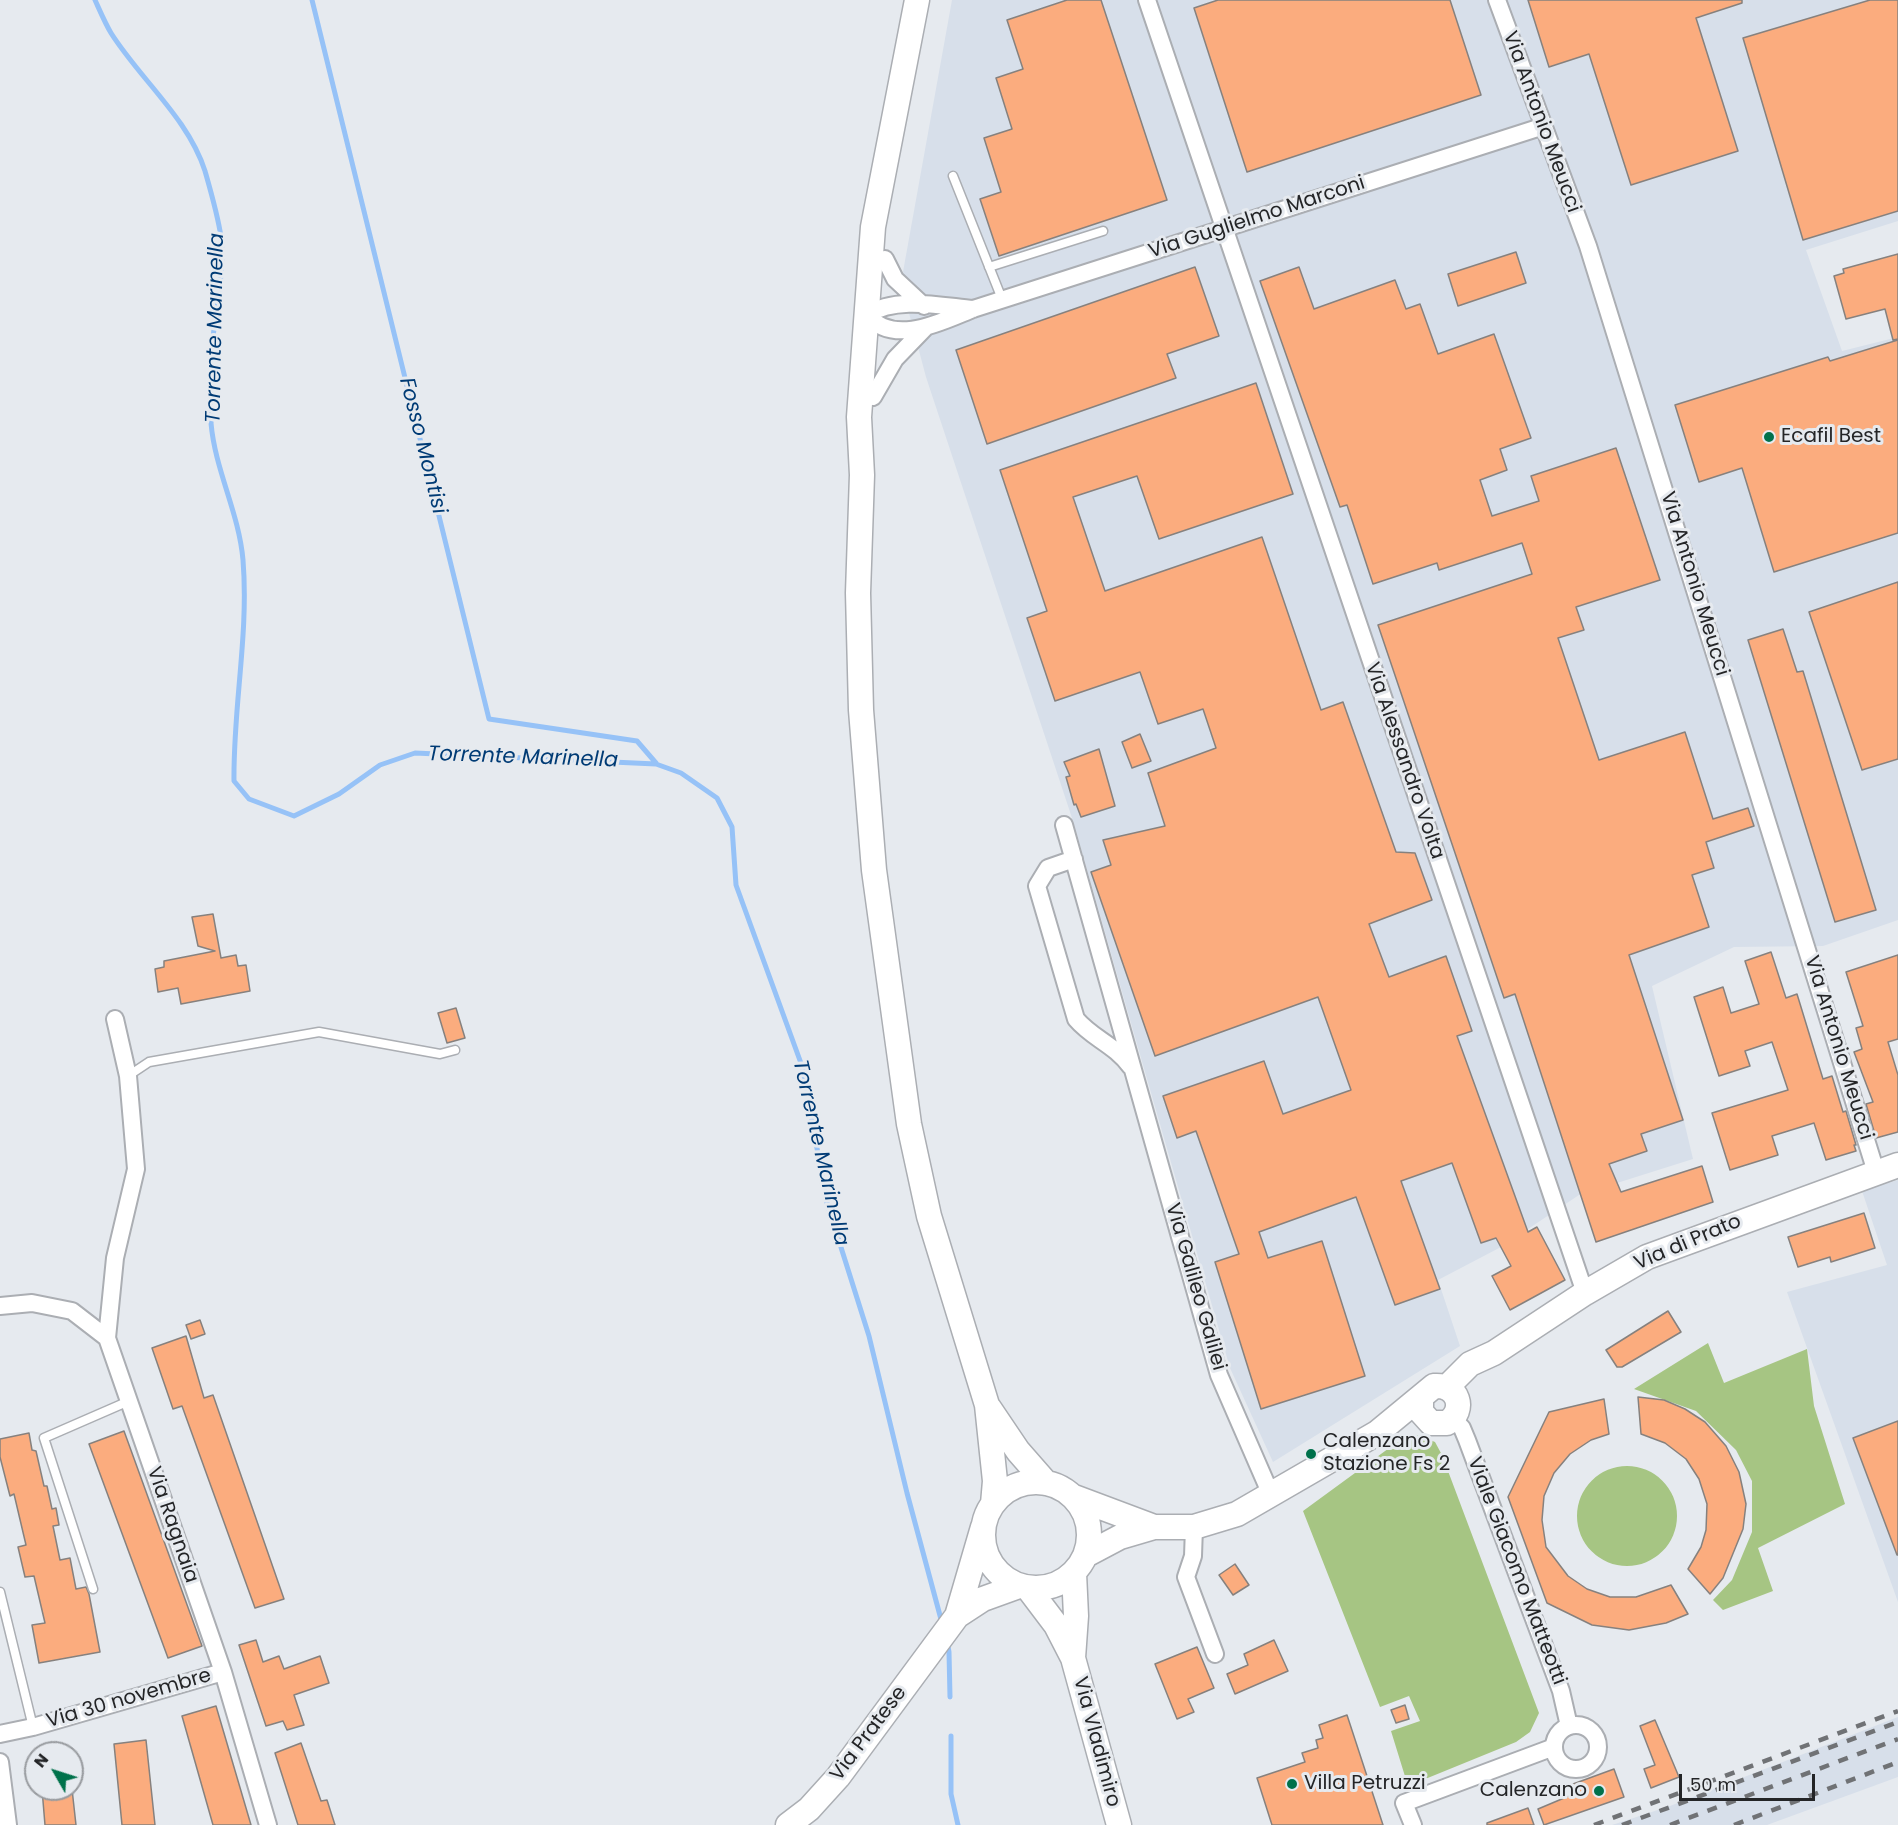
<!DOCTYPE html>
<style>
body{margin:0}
#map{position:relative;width:1898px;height:1825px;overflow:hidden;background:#e6eaef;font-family:Poppins,sans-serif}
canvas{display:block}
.north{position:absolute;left:24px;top:1741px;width:60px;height:60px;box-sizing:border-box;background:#e6eaef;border:2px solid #989b9f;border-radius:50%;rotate:309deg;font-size:16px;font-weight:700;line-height:24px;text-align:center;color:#242527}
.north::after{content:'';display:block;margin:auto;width:21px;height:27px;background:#00714b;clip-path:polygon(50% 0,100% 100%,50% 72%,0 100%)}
.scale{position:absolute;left:1679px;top:1774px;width:136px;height:27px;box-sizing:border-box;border:3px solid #242527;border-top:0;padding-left:8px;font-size:18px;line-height:21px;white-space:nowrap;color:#242527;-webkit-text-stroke:4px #e6eaef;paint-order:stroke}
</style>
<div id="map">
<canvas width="1898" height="1825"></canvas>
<div class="north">N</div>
<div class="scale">50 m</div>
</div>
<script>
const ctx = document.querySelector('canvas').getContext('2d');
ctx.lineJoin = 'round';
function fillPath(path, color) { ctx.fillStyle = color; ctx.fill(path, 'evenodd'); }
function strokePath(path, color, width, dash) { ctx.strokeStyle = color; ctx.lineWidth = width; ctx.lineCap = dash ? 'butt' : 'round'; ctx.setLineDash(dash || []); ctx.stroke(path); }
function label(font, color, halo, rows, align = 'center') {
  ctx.font = font + ' Poppins,sans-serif'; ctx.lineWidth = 6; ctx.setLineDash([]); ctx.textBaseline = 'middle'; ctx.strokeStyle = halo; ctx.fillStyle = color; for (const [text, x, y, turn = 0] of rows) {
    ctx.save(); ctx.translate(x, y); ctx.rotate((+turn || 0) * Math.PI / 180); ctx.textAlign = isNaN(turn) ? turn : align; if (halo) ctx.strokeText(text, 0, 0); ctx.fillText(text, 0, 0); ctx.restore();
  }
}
fillPath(new Path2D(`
 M952,0h946v221l-92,29 36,101 56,-14v583l-75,26 -89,1 -82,39 41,173 -114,36 -78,52 -63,33 22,66 -187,116 -43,-94 -157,-547 -147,-444 -25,-94z
 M1898,1180v422l-111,-310 100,-27 -25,-74z
 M1898,1717v60l-131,48h-155l58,-19z`), '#d7dfea');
fillPath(new Path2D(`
 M1708,1343l16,40 83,-34 7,57 31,98 -87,44 15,43 -50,19 -10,-10 19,-20 20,-48v-51l-16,-31 -40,-39 -62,-22z
 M1418,1435l17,7 7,13 97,258 -9,19 -14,10 -108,44 -17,-55 29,-10 -11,-25 -29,11 -77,-196 93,-68z
 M1577 1516a50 50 0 1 1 100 0a50 50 0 1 1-100 0Z`), '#a6c583');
strokePath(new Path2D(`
 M95,0c5,11 10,23 16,33 29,46 77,85 94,138 6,21 13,45 16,66 4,39 -7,76 -9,113 -2,24 -2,49 -1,73 4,47 28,90 32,137 6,74 -10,147 -9,221l15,18 45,17 45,-22 41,-29 35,-12 241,11 25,9 36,25 15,29 4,58 66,181 25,137 42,133 38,157 35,130
 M312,0l177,719 148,22 19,22
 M947,1641l2,11 1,45
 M951,1736v58l7,31`), '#96c2f7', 5);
const building = new Path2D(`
 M1067,0h34l66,200 -168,56 -19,-57 21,-7 -17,-54 28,-9 -16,-51 27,-9 -16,-49z
 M1218,0h232l31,95 -234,77 -53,-164z
 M1528,0h214v3l-46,15 42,133 -107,34 -42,-131 -40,13z
 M1870,0h28v211l-95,29 -60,-202z
 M1516,252l10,31 -68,23 -10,-32z
 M1898,254v85l-5,1 -8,-31 -39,10 -12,-43 10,-3 -1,-4z
 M1195,267l24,69 -52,18 9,24 -189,66 -31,-94z
 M1299,267l15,42 81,-29 11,29 14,-5 18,50 56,-20 37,104 -31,11 7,21 -27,10 12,36 47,-15 -8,-25 85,-28 44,132 -84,27 8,23 -26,8 41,122 86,-28 28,87 35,-11 6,18 -48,16 8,26 -22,7 17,52 -80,28 54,165 -42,14 6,17 -38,13 12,28 81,-26 11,36 -117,40 -81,-248 -11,4 -126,-373 154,-51 -10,-31 -83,27 -2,-7 -64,21 -26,-79 -7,2 -80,-226z
 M1898,340v193l-124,39 -32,-104 -43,14 -24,-77 153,-48 2,4z
 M1256,383l37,111 -134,45 -22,-63 -64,21 32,94 157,-54 59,173 22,-8 53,150 19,1 17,47 -63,24 20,53 57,-21 26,75 -15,5 71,196 9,-5 28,53 -55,30 -18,-34 19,-10 -15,-28 -15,5 -29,-80 -51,18 39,108 -45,16 -39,-108 -97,35 9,26 54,-17 43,135 -104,33 -46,-147 24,-8 -43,-123 -19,7 -14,-42 101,-35 19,53 68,-24 -33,-93 -163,59 -64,-184 20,-7 -8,-25 62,-14 -17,-53 68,-25 -13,-39 -45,15 -18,-52 -85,29 -28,-83 20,-7 -47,-141z
 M1898,582v177l-36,11 -53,-158z
 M1783,629l14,43 6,-1 73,239 -41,12 -87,-282z
 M1140,734l11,27 -19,7 -10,-26z
 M1099,749l16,57 -34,11 -5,-13 -2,1 -8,-28 4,-1 -6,-14z
 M213,914l8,44 15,-3 2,11 8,-1 4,26 -69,13 -3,-16 -20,4 -3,-23 9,-2v-6l51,-10 -17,-5 -6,-29z
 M1771,952l15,46 11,-4 26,85 9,-3 11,36 3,-1 10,34h-2l2,6 -30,9 -12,-37 -42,13 6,19 -48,15 -18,-57 76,-23 -16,-48 -27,9 5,15 -31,10 -25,-79 29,-10 8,26 28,-9 -14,-43z
 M1898,955v84l-10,3 10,33v57l-22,6 -10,-34 7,-2 -19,-50 8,-3 -6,-21 7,-2 -17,-54z
 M456,1008l9,30 -18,5 -9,-30z
 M1864,1213l11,35 -44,14 -1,-5 -32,10 -10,-30z
 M1668,1311l13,21 -59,35h-5l-11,-17z
 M200,1320l5,14 -14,5 -5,-14z
 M186,1336l18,62 9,-3 71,204 -29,9 -73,-202 -9,3 -21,-61z
 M1638,1397l26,3 21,9 20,13 21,24 13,26 7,32 -3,25 -20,49 -13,16 -22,-25 13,-22 5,-17 1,-26 -8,-25 -13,-20 -21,-16 -24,-9z
 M1604,1399l5,35 -18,6 -21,14 -16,19 -10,23 -2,24 4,27 22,29 19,13 23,8h26l35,-12 17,29 -22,9 -37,7 -37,-5 -45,-22 -39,-106 41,-85z
 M1898,1421v134h-1l-44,-117z
 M124,1431l78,215 -34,12 -79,-214z
 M29,1433l3,17 4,1 8,35h3l5,23 4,-1 3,17 -6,1 7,34 10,-2 6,31 10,-2 3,7 11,58 -61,11 -7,-38 13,-2 -11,-47 -9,1 -7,-30 8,-2 -12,-51 -4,2 -10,-39v-18z
 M1235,1564l14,21 -16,10 -14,-20z
 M256,1640l7,22 16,-6 5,13 36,-13 9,27 -35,12 10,30 -17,5 -4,-9 -17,5 -27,-81z
 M1274,1640l14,31 -53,23 -8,-20 21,-9 -4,-11z
 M1197,1647l17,41 -26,11 6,13 -17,7 -22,-55z
 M1405,1705l4,14 -13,4 -5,-13z
 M216,1706l35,119h-38l-31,-109z
 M1347,1715l36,110h-111l-15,-47 48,-16 -3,-9 16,-5 -2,-8 7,-2 -4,-13z
 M1655,1720l24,57 -28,11 -7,-19 11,-4 -15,-39z
 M146,1740l9,85h-33l-8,-81z
 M301,1743l20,58 6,-1 8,25h-37l-23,-72z
 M1614,1769l10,28 -80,28 -6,-16 38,-16 -3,-9z
 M42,1789h30l4,36h-31z
 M1528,1808l6,17h-47v-2z`);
fillPath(building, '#fbac7e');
strokePath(building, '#86817e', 1.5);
const service = new Path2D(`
 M953,176l49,123
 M989,267l114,-36
 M128,1076l21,-14 170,-30 121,22 15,-4
 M93,1589l-49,-151 85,-37
 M0,1592l33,135`);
const minor = new Path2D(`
 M1147,0l438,1293
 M1497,0l91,246 288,926
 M885,259l10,20 29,27
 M973,309c-33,-3 -77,-13 -106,6 27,32 76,6 106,-6l568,-182
 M873,397l22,-38 30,-31
 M1064,825l155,550 53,122
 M1074,859l-26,9 -11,18 39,133c17,20 38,25 55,48
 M0,1306l32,-3 40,8 35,27 116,334 45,153
 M107,1338l8,-80 21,-89 -8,-93 -13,-57
 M1453,1419l9,9 5,12 94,251 8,35
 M1194,1527l-1,29 -7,21 29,77
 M1554 1747a22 22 0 1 1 44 0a22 22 0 1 1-44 0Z
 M0,1734l33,-7 190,-55
 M0,1762l8,63
 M1413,1825l-9,-22 150,-56`);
const secondary = new Path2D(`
 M917,0l-44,227 -14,190 3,58 -4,118 3,117 13,160 35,254 20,92 58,189 8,76 -2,23
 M1447,1387l23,-23 24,-11 91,-60 62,-36 251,-92
 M989,1408l29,43 28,32
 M983 1535a53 53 0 1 1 106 0a53 53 0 1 1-106 0Z
 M1074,1497l80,30
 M1086,1555l34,-18 34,-10h40l43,-13 140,-81 57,-47c24,-2 33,24 13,37h-16l-10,-11v-13
 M1028,1588l28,37 17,33 46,167
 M957,1616l26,-17 36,-13
 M1073,1658l3,-42 -2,-43
 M788,1825l21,-16 29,-32 119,-161 26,-89`);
strokePath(service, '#abaeb3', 11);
strokePath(minor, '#abaeb3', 20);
strokePath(secondary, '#abaeb3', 27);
strokePath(service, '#fff', 8);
strokePath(minor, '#fff', 16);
strokePath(secondary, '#fff', 24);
strokePath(new Path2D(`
 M1594,1825l304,-114
 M1622,1825l276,-103
 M1670,1825l228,-86
 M1734,1825l164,-63`), '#707275', 4.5, [10, 10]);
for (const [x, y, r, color] of [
 [1769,437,6,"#00714b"],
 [1311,1454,6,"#00714b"],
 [1292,1784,6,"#00714b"],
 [1599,1791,6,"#00714b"]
]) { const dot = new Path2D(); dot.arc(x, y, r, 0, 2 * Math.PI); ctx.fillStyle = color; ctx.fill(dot); strokePath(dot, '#e6eaef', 2); }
label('20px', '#242527', '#e6eaef', [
 ["Via Antonio Meucci",1541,122,70],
 ["Via Guglielmo Marconi",1257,218,-18],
 ["Via Antonio Meucci",1694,584,73],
 ["Via Alessandro Volta",1404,761,71],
 ["Via Antonio Meucci",1838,1048,73],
 ["Via di Prato",1688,1243,-23],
 ["Via Galileo Galilei",1195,1287,74],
 ["Via Ragnaia",172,1525,71],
 ["Viale Giacomo Matteotti",1516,1571,69],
 ["Via 30 novembre",129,1699,-16],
 ["Via Pratese",869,1734,-53],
 ["Via Vladimiro",1096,1742,75]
]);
label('20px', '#242527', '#e6eaef', [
 ["Ecafil Best",1781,437],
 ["Calenzano",1323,1442],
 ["Stazione Fs 2",1323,1465],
 ["Villa Petruzzi",1304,1784],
 ["Calenzano",1587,1791,"right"]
], 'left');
label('italic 21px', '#003b75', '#e6eaef', [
 ["Torrente Marinella",216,328,-89],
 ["Fosso Montisi",422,446,76],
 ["Torrente Marinella",523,758,2],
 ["Torrente Marinella",820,1153,77]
]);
</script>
